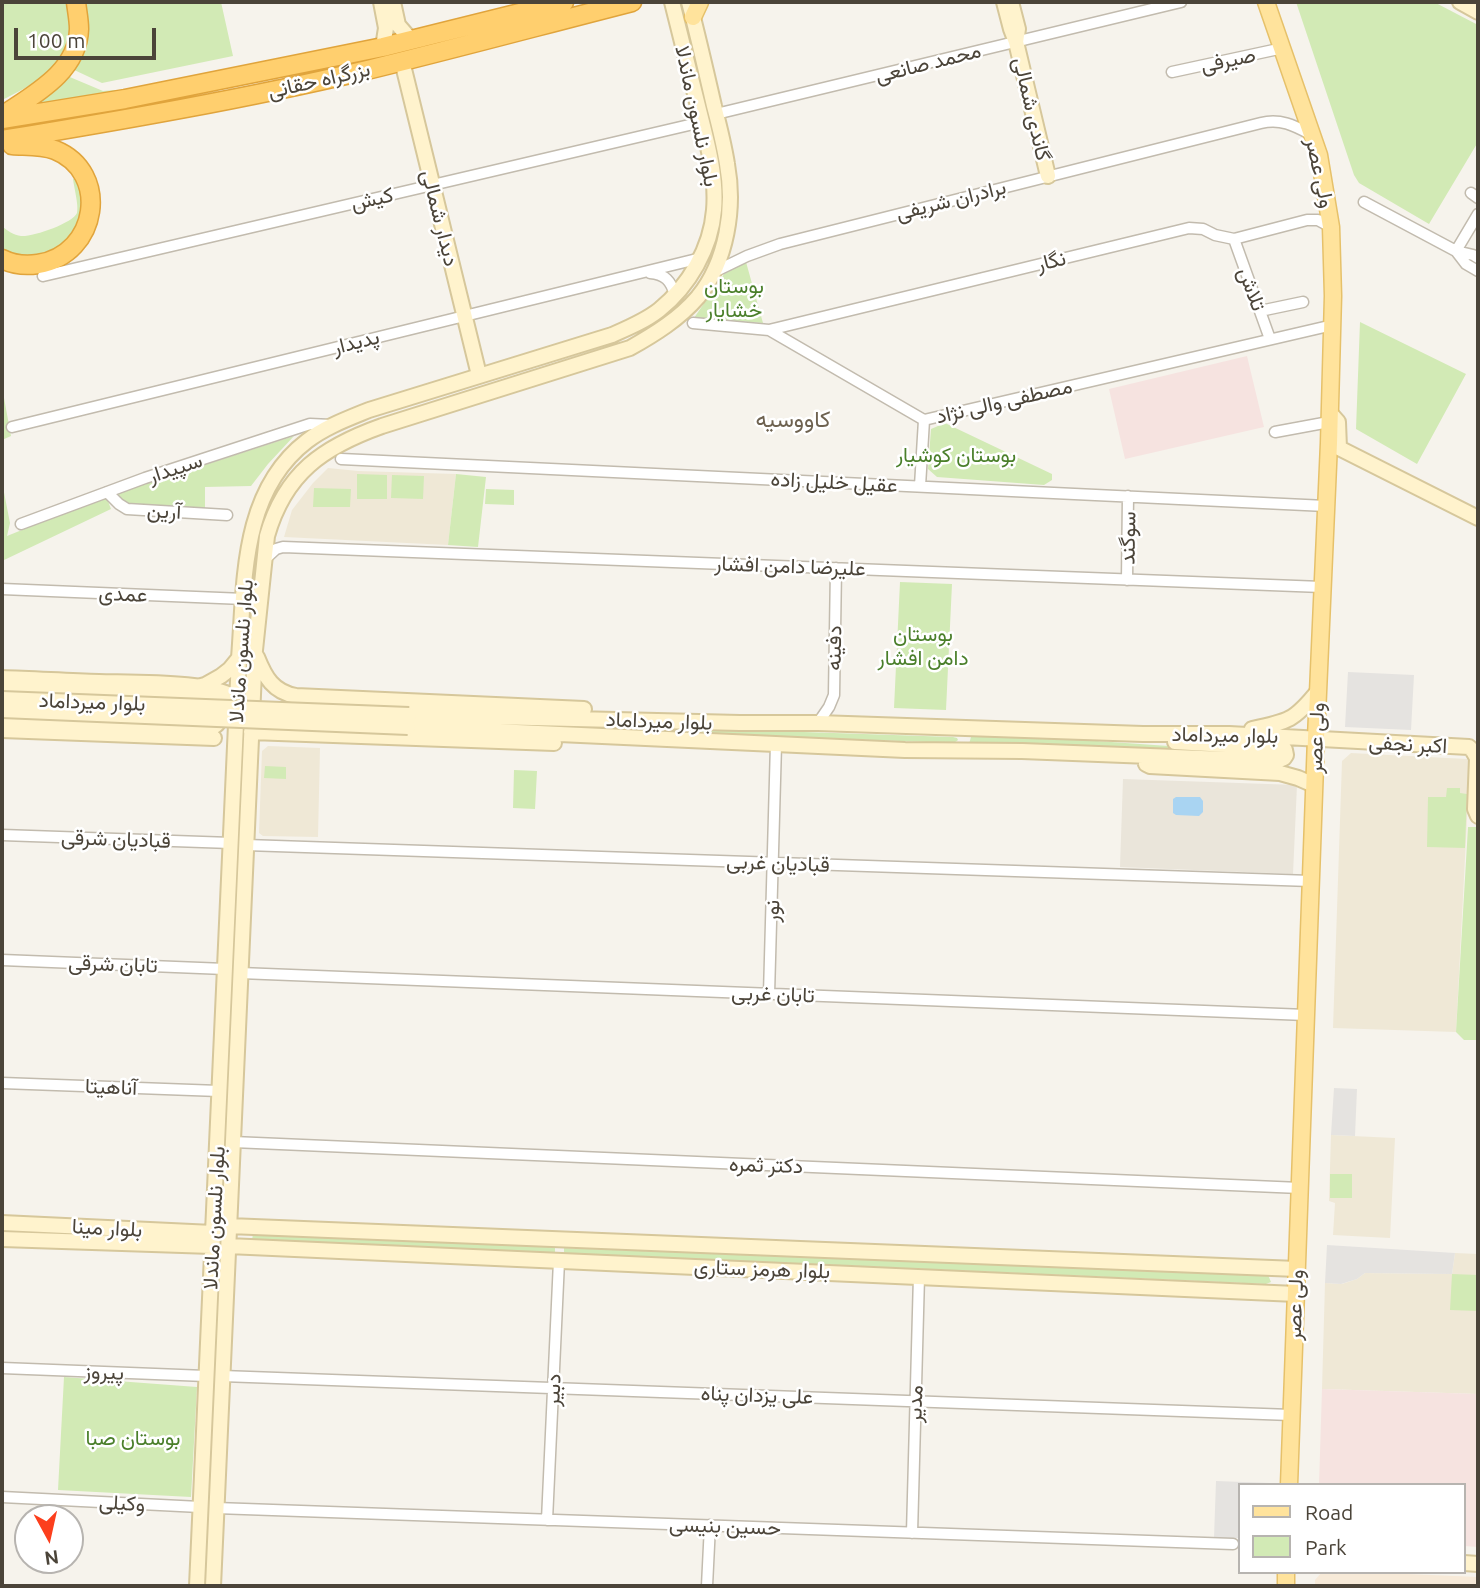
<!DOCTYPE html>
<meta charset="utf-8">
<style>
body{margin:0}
#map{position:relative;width:1480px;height:1588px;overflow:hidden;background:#f6f3ec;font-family:Ubuntu,sans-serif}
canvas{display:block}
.frame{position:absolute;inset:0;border:4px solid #4b4439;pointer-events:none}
.legend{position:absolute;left:1238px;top:1483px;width:228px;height:91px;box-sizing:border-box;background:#fff;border:2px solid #b7b4b0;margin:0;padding:9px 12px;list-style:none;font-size:21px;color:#4b4439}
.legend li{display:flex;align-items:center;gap:14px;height:35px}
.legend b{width:35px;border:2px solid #b7b4b0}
.north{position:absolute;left:14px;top:1504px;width:70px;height:70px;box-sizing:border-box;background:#fff;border:2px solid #b7b4b0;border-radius:50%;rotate:172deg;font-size:19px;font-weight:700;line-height:28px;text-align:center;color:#4b4439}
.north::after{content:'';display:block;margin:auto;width:24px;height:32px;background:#fc3f1d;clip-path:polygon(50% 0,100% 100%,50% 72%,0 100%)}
.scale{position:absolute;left:14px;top:28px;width:142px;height:32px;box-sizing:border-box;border:4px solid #4b4439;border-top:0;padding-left:9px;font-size:21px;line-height:24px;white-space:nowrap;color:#4b4439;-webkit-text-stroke:5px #fff;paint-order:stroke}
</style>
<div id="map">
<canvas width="1480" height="1588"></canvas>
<div class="frame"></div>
<ul class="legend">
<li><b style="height:9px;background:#ffe39c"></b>Road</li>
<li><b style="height:19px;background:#d2eab5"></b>Park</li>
</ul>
<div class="north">N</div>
<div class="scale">100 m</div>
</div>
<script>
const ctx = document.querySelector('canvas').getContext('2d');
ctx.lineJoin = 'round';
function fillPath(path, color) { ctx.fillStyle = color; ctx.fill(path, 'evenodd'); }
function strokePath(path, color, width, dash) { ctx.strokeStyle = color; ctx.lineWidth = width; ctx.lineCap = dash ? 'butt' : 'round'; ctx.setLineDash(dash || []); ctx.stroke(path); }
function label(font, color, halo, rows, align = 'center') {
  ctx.font = font + ' Ubuntu,Vazirmatn,sans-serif'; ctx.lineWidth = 5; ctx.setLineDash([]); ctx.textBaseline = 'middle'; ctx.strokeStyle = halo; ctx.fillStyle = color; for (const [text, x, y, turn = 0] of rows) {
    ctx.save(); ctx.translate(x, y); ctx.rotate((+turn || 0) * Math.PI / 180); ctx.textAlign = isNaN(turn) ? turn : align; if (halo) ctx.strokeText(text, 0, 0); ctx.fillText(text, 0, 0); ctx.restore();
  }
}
fillPath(new Path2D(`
 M1123,779l174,6 -4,89 -173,-7z`), '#eae5da');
fillPath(new Path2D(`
 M1322,1572h38l118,5v9h-163v-6z`), '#f7ead8');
fillPath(new Path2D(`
 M328,468l30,3 98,3 -8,71 -164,-8 8,-27 21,-27z
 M268,746l52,2 -2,89 -55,-1 -4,-3 3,-82z
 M1351,753l116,6 3,2 -14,271 -123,-4 9,-267z
 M1331,1135l64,3 -5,100 -57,-3 2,-32 -6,-2z
 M1455,1253l23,1v140l-156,-5 3,-106 17,1 15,-5 8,-6 87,1z`), '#efe8d6');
fillPath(new Path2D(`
 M1247,356l17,71 -139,32 -16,-70z
 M1322,1389l156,5v153l-14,-1v-61h-145z`), '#f6e3e0');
fillPath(new Path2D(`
 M2,2h68c1,8 3,19 2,27 -4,38 -40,56 -70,71z
 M83,2h138l12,54 -131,27 -32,-15z
 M1296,2h138l44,23v117l-49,82 -70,-41 -5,-8z
 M65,75l38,16 12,-1 3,3 -96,15z
 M77,178l7,34 -14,32 -37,16 -31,-7v-27c5,5 12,9 19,10 12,1 52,-13 56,-23 2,-7 -3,-26 -4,-34z
 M746,262l17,61 -69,-5 30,-44z
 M1360,322l106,52 -49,90 -61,-35z
 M2,387l9,49 -9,4z
 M945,423l107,51v6l-8,5 -107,-8 -9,-8 3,-40z
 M294,436l-26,28 -17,22 -46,1v21l-77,-3 -7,-5 -3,-7z
 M357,474l30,1v24h-30z
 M456,474l30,3 -8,70 -30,-2z
 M392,475l32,1 -1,23 -32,-1z
 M2,482l8,41 -3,13 99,-40 5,13 -109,52z
 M314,488l37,1 -1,18h-37z
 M486,489l28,1v15l-29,-1z
 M900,582l52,2 -6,126 -52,-2z
 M625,726l328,11 4,1 1,2 -4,3 -328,-12z
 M968,732l272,19 39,4 -310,-11 2,-7z
 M265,766l21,1v12l-22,-1z
 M514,770l23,1 -2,38 -22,-1z
 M1447,788h13v5l7,1 -2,54 -38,-1 1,-50h18z
 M1468,827h10v213h-14l-8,-8z
 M1330,1174h22v24h-22z
 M253,1233l302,13v7l-303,-12z
 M564,1248l704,27 3,7 -5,2 -702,-31z
 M1452,1274l26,1v36l-28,-1z
 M64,1377l133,10 -6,110 -133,-7z`), '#d2eab5');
fillPath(new Path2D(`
 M1348,672l66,3 -3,55 -66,-3z
 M1334,1088l23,1 -2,47 -24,-1z
 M1327,1245l128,8 -3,21 -87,-1 -8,6 -16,5 -16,-1z
 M1216,1481l54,2v2h-30v53h-26z`), '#e5e3e0');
fillPath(new Path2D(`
 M1176,797h24l3,4v11l-4,4 -23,-1 -3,-2v-14z`), '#a9d4f2');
const street = new Path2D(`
 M1172,72l111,-24
 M716,114l465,-112
 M1471,193l7,5
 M1364,202l92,49 17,4 5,3
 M1234,239l36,100
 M1456,251l22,-37
 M1456,251l10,13 12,7
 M714,272l33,-16 33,-12 481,-121c20,-5 34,3 51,12
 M650,273c15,1 21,8 25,22
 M43,276l659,-154
 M1260,311l43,-9
 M693,323l76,7 155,90 409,-95
 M769,330l420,-102 14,1 12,6 19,4 73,-19h11l13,7
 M12,427l689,-169
 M1275,432l54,-10
 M341,459l985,47
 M920,486l4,-66
 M107,492l12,12 8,5 100,6
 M21,524l124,-46 165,-54 21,1
 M264,560l12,-11 7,-2 1039,40
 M1127,580l1,-84
 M2,589l242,10
 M818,723l11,-16 5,-12 2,-127
 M2,835l229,8
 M246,845l1065,36
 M2,960l223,9
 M240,973l1066,42
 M769,994l7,-250
 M2,1083l217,8
 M233,1142l1067,46
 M2,1368l204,8
 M222,1376l1069,39
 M2,1497l198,10
 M216,1508l1017,36
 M547,1520l12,-259
 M912,1533l7,-257
 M707,1586l3,-61`);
const secondary = new Path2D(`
 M381,2l5,26 -3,19
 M393,2l5,23 13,15
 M1004,2l7,27 5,13 2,-13 -7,-27
 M1460,2l18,10
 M1016,42l32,134
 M402,61l77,314
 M1330,413l8,9 1,26 139,70
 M257,657c8,20 16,35 39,39l288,13
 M2,678c32,1 65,3 97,4 32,1 121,-2 142,20
 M2,690l173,3 30,-8 16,-9 9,-7 9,-11
 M409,715l331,8h78l325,11h86l240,13 4,4 4,7 -2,51 3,7
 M2,719l206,9c14,-2 14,-13 9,-24 -18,-10 -25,-5 -43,3
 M408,727l497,23 117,1 255,10 7,-3 2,-3 -1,-5 -6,-2 -104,-6
 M1252,729c36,-7 43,-9 66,-38
 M2,730l212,8
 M251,732l303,11
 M1146,764l4,2 130,7 18,5 16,7
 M2,1223l211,10
 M229,1226l1068,43
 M2,1239l210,7
 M228,1246l1068,48
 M1464,1563l14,1
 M197,1586l42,-928c6,-75 1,-166 68,-217 18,-14 40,-22 62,-31l243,-75c16,-7 33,-14 47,-25 30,-24 52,-62 55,-100 3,-33 -7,-68 -15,-100 -9,-36 -18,-72 -27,-108
 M213,1586l42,-936 12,-114c18,-63 56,-89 115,-110l248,-78c25,-14 49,-29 68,-51 29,-36 37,-89 29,-133 -3,-19 -8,-39 -13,-58 -8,-35 -16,-70 -25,-104`);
const primary = new Path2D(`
 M1266,2l53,153 12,72 2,69 -4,147 -13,295 -27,747
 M693,17l7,-15
 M1286,1586v-14`);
const highway = new Path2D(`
 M2,116c31,-21 76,-44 77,-87 0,-9 -2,-18 -3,-27
 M2,119l123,-20 258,-52 181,-45
 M2,140c121,-20 242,-41 361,-69 90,-22 179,-46 269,-69
 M2,259c12,6 23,7 36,5 61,-10 72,-92 17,-114 -13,-5 -29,-4 -43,-5`);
strokePath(street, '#c2bbae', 13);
strokePath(secondary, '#d6c79b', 18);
strokePath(primary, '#e6c16a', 19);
strokePath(highway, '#e0a43c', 21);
strokePath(street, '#fff', 10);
strokePath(secondary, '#fff3cd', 14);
strokePath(primary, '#ffe39c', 16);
strokePath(highway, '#ffcf6e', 18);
const secondaryBridge = new Path2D(`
 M2,699l407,16
 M2,710l406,17`);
strokePath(secondaryBridge, '#d6c79b', 18, []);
strokePath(secondaryBridge, '#fff3cd', 14);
label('21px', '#4b4439', '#fff', [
 ["صیرفی",1228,60,-12],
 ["محمد صانعی",928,63,-14],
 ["بزرگراه حقانی",319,80,-13],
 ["گاندی شمالی",1032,109,77],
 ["بلوار نلسون ماندلا",697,116,78],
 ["ولی عصر",1320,173,78],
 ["کیش",372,199,-13],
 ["برادران شریفی",951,200,-14],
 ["دیدار شمالی",440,218,76],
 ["نگار",1051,261,-14],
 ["تلاش",1252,289,70],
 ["پدیدار",356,342,-14],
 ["مصطفی والی نژاد",1004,401,-13],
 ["سپیدار",175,468,-18],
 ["عقیل خلیل زاده",834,482,3],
 ["آرین",164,511,3],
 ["سوگند",1128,538,-89],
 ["علیرضا دامن افشار",790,566,2],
 ["عمدی",123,594,2],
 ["دفینه",834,648,-89],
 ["بلوار نلسون ماندلا",241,651,-86],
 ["بلوار میرداماد",92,702,2],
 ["بلوار میرداماد",659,721,2],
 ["بلوار میرداماد",1225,735,1],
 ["ولی عصر",1316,738,-88],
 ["اکبر نجفی",1408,744,3],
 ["قبادیان شرقی",116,839,2],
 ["قبادیان غربی",778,863,2],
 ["نور",772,911,-88],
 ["تابان شرقی",113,964,2],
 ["تابان غربی",773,994,2],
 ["آناهیتا",111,1087,2],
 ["دکتر ثمره",766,1165,2],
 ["بلوار نلسون ماندلا",214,1218,-87],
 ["بلوار مینا",107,1228,3],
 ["بلوار هرمز ستاری",762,1269,2],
 ["ولی عصر",1295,1305,-88],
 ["پیروز",104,1372,2],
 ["دبیر",553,1390,-87],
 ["علی یزدان پناه",757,1395,2],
 ["مدیر",915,1404,-88],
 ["وكيلی",122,1503,3],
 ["حسین بنیسی",725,1526,2]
]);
label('21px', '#4a7f2a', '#fff', [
 ["بوستان",734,286],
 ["خشایار",734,310],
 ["بوستان کوشیار",956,455],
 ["بوستان",923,634],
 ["دامن افشار",923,658],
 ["بوستان صبا",133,1438]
]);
label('23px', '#6e6250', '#fff', [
 ["کاووسیه",793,419]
]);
</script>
